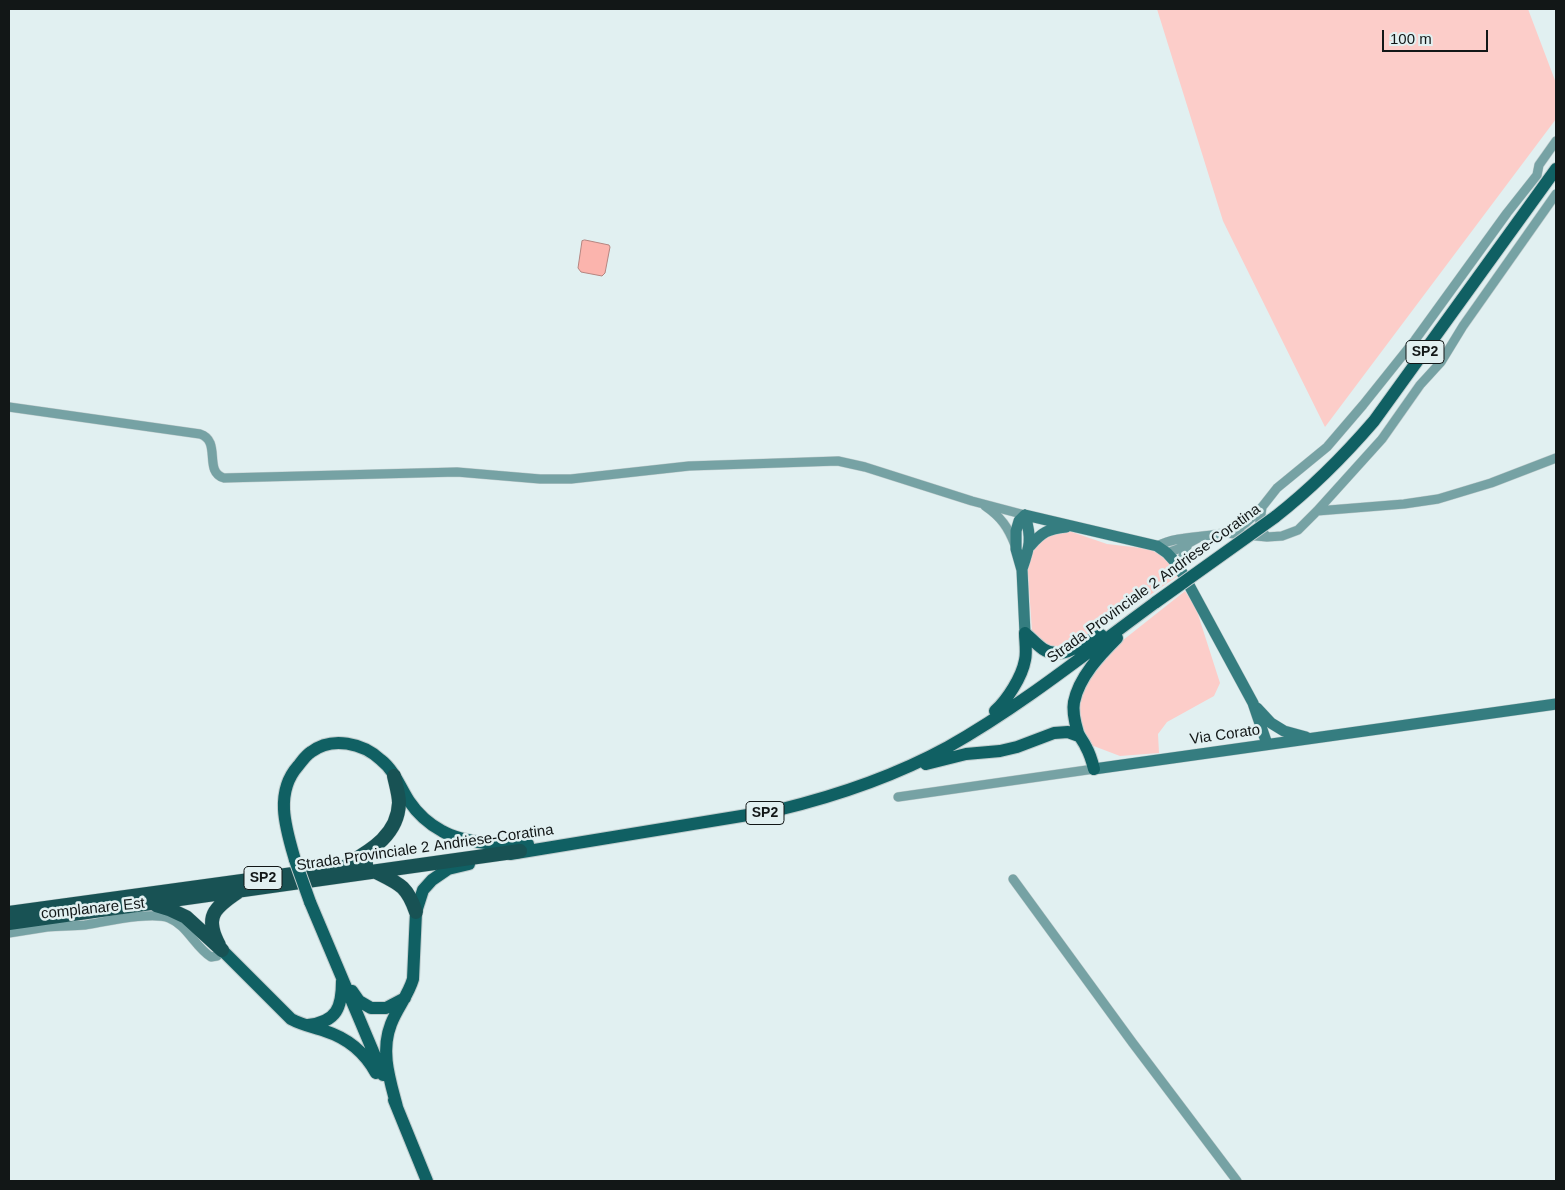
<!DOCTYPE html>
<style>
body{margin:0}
#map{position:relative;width:1565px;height:1190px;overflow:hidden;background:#e1f0f1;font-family:Arial,sans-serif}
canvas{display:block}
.frame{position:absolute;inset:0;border:10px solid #121717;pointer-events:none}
.scale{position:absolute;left:1382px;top:30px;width:106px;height:22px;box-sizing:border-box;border:2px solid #121717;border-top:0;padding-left:6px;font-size:15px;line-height:18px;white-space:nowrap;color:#121717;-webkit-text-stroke:4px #e1f0f1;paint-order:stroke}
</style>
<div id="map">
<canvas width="1565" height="1190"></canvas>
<div class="frame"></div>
<div class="scale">100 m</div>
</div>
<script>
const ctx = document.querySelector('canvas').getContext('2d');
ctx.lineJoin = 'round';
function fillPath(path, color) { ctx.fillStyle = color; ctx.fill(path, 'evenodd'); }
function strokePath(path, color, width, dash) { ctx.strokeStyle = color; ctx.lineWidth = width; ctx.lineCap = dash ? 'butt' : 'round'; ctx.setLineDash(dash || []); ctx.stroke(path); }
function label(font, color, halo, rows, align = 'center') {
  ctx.font = font + ' Arial,sans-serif'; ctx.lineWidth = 5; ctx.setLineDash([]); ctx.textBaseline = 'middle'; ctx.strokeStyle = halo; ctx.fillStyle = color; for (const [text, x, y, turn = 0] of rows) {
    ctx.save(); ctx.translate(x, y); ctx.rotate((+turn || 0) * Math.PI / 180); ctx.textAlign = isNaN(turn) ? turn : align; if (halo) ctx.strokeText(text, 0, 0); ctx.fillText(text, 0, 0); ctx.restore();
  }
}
fillPath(new Path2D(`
 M1157,9h371l28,74v36l-231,308 -102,-206z
 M1048,532h24l35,12 43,5 17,10 11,17 -106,72 -18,3 -13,-6 -9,-14 -5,-72 4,-12z
 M1185,591l11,17 24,75 -6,13 -47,26 -9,12 1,19 -39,3 -29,-11 -15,-32 7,-29 20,-28z`), '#fccdc9');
const water = new Path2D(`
 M585,240l24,5 1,2 -5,26 -3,3 -21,-4 -3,-4 4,-27z`);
fillPath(water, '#fbb4ad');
strokePath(water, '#b58580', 1);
const minor = new Path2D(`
 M9,407l191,27c22,7 3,38 24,44l233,-6 83,7h31l118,-13 149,-5 27,6 107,34 53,14
 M985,506c16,11 23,21 30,39
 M1317,511l87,-7 34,-5 53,-16 65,-25
 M1225,533l42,4 15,-1 16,-6 19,-19 65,-72 38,-54 21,-23 22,-36 93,-132
 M1267,537l-8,-9 3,-21 15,-19 50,-41 36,-42 52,-65 92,-127 30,-38 2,-10 17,-24
 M1157,546c26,-13 55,-6 81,-18 9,-4 17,-14 24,-21
 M1167,553l11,-4 20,-11
 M1181,570l2,-14 5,-12
 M898,797l196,-28
 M1013,879l119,163 105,139
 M9,933c12,-2 25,-4 38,-6 13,-1 26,-1 38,-2 20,-3 66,-14 84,-7 18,7 26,29 42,39l6,-1 5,-6`);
const secondary = new Path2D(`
 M1025,515l132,31 10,7 10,11 12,21 64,118 14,41
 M1030,546c12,-14 18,-17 36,-19
 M1022,569c8,-23 10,-30 3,-54
 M1025,633l-3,-63 -6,-21v-18l3,-10 6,-6
 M1257,708l14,15 13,8 22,6
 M1094,769l462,-65`);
const primary = new Path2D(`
 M1275,517c37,-29 68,-60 99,-96l182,-252
 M1025,633c6,5 11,11 18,16 19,13 40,-7 58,-14
 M995,711c12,-11 27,-34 30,-51 2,-8 0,-19 0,-27
 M926,764l40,-10 34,-3 17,-4 37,-14 14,-1 11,4
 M1094,769c-2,-8 -4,-15 -8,-22 -2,-5 -6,-9 -8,-14 -3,-10 -6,-21 -4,-31 5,-25 26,-47 43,-64
 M510,854l268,-44c58,-14 117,-34 170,-63 73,-41 141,-96 208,-145
 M295,860c-9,-31 -21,-67 3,-94 4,-5 8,-11 13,-14 21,-16 52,-9 70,8 13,10 19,27 28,41 8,12 20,23 33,30 20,12 63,15 86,13
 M310,902l73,173
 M222,950l69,69c11,6 22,8 34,12 22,7 40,22 51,42
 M352,991l7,10 12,7h15l19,-10
 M308,1025c29,-3 34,-18 34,-44
 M394,1100l33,81
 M397,1107c-7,-27 -17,-55 -6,-83 6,-16 17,-28 22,-45l3,-67 7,-22 9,-10 16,-11 21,-5`);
const trunk = new Path2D(`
 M349,863c23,-13 49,-29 50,-60 0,-8 -3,-18 -5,-27
 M376,872c24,12 31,14 40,40
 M156,905l13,4 17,8 36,33
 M9,913l357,-49
 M9,923l511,-72
 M219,945c-15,-28 -5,-37 19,-53`);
strokePath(minor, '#c0cdce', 10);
strokePath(secondary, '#c0cdce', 12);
strokePath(primary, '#c0cdce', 14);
strokePath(trunk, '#c0cdce', 15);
strokePath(minor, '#76a2a4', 9);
strokePath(secondary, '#357d80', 11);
strokePath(primary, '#106063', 12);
strokePath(trunk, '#185254', 14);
const primaryBridge = new Path2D(`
 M1156,602l119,-85
 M295,860l15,42`);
strokePath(primaryBridge, '#c0cdce', 14, []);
strokePath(primaryBridge, '#106063', 12);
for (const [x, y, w] of [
 [1425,352,38],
 [765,813,38],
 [263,878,38]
]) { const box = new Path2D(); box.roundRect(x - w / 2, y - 11.5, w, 23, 4); ctx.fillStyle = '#e1f0f1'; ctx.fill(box); strokePath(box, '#121717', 1); }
label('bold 14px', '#121717', null, [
 ["SP2",1425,352],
 ["SP2",765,813],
 ["SP2",263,878]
]);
label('15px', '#121717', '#e1f0f1', [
 ["Strada Provinciale 2 Andriese-Coratina",1154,584,-36],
 ["Via Corato",1225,735,-8],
 ["Strada Provinciale 2 Andriese-Coratina",425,848,-8],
 ["complanare Est",93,909,-6]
]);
</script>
